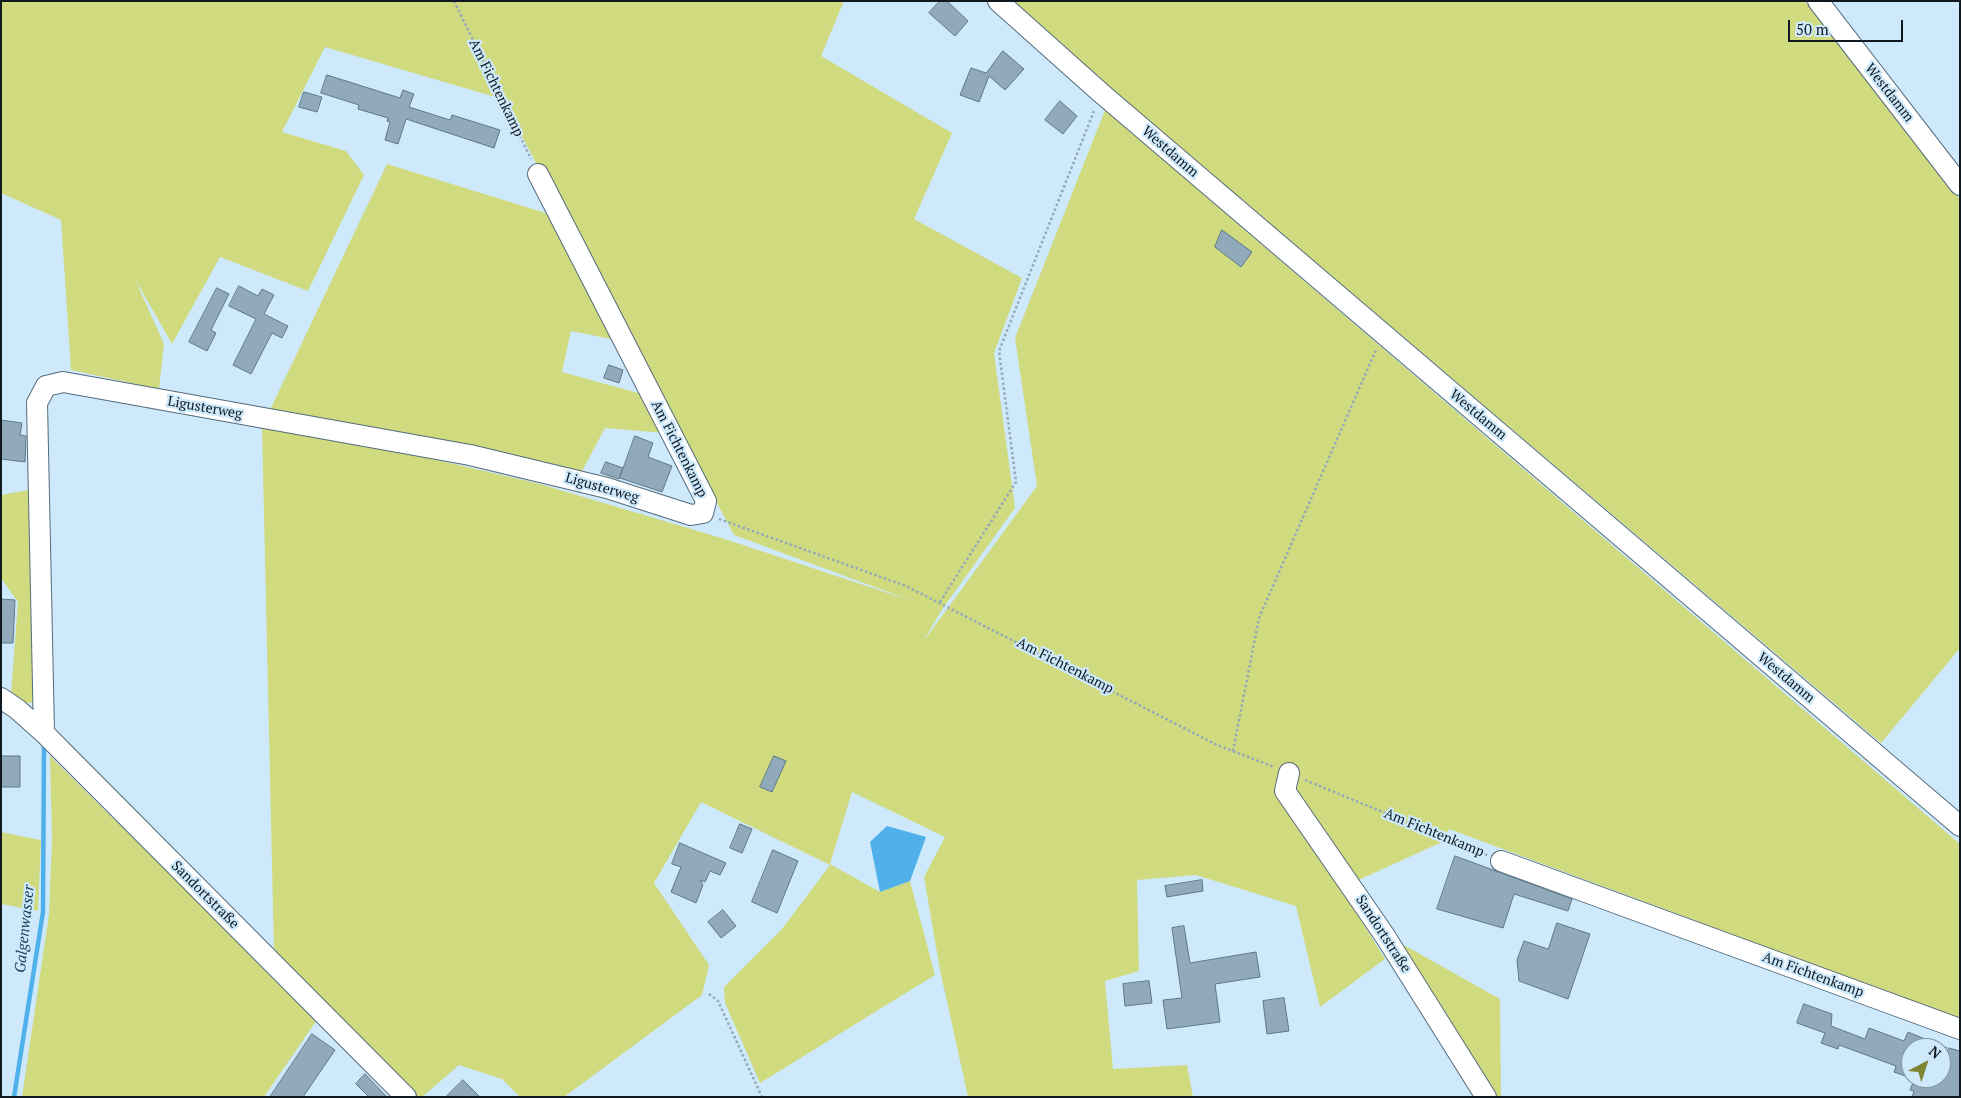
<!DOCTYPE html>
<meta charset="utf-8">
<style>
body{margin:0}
#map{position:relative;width:1961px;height:1098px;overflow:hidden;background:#cee9fb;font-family:"PT Serif",serif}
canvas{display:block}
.frame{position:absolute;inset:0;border:2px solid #0f191f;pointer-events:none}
.north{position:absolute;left:1901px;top:1038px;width:50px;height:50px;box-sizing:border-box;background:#cee9fb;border:1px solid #8296a3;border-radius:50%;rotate:40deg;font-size:14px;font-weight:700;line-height:20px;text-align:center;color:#0f191f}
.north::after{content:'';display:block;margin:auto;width:18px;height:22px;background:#7d8531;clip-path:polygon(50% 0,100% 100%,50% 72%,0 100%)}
.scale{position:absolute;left:1788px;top:20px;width:115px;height:22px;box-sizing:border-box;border:2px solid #0f191f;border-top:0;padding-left:6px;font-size:15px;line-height:18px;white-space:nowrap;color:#0f191f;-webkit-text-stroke:4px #cee9fb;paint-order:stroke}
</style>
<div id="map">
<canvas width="1961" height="1098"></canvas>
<div class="frame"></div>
<div class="north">N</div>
<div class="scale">50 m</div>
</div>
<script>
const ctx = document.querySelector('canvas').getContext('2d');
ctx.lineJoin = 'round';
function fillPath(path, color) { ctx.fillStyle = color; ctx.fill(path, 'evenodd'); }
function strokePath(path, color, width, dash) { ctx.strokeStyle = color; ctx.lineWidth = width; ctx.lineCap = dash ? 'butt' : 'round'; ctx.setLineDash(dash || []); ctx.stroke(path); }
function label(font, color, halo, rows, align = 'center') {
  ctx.font = font + ' "PT Serif",serif'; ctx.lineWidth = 4.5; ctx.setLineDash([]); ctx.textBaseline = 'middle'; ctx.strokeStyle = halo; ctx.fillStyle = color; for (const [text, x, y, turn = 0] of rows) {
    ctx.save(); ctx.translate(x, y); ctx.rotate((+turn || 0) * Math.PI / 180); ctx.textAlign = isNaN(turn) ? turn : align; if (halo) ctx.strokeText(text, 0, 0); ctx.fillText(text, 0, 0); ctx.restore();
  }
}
fillPath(new Path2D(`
 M1,1h843l-23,55 131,77 -38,86 108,59 -28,75 21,155 -74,103 -18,31 114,-156 -22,-148 90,-228 855,734v175l-511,-190 -7,13 -101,46 44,71 -65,48 -24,-101 -100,-31 -59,5 2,91 -34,10 8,88 74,-4 6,32h-225l-28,-127 -16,-93 21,-40 -93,-45 -22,72 50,28 30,-11 25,94 -175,108 -35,-80 -1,-16 58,-58 48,-64 -129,-63 -47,81 55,82 -7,30 -138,102h-44l-18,-18 -43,-14 -37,32h-7l-141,-144 -12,-526 158,29 120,28 188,56 187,62 -181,-67 -232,-436 -177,-52 -43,85 64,19 18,24 -56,116 -88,-34 -48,87 -37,-65 29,65 -5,45 -88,-19 -10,-150 -60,-27z
 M1014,1h791l139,181 16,17v449l-79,95 -768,-653z
 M387,164l162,50 67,126 -45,-9 -9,41 87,24 15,37 -59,-5 -24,45 -312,-61z
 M33,489l5,212 -15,3 -12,-10 7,-92 -17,-24v-83z
 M50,756l267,264 -53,77h-242l27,-183 3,-75z
 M1,832l40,8 -3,71 -37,-7z
 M1395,940l105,59 1,98h-5z`), '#d0db80');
fillPath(new Path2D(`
 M887,826l39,11 -16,44 -30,11 -10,-50z`), '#4fb0ea');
strokePath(new Path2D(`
 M14,1097l29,-185 1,-170`), '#4fb0ea', 4.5);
const building = new Path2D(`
 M940,1h7l21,20 -13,15 -26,-23z
 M1003,51l21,18 -19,21 -16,-14 -10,26 -19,-7 11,-27 15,5z
 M327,75l73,23 3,-8 11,4 -5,13 41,13 2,-5 48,15 -6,18 -88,-29 -8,25 -13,-4 5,-18 -3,-1 1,-3 -30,-9 1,-4 -38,-12z
 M304,92l18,5 -5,15 -18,-5z
 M1060,101l17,15 -14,18 -18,-14z
 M1222,230l30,22 -11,15 -26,-20z
 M239,286l19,10 4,-7 12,6 -10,19 24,12 -6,12 -10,-5 -21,41 -18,-9 23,-46 -27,-13z
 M217,288l12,6 -18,36 5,3 -9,18 -18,-9z
 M609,365l14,5 -4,13 -15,-5z
 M1,420l21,3 -2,12 6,1 -1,26 -24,-3z
 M635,436l18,7 -5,14 24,9 -10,26 -42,-14z
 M606,462l17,6 -4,11 -18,-6z
 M1,599l14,1 -2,43h-12z
 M1,756h19v31h-19z
 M774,756l12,5 -14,31 -12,-5z
 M740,824l12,5 -10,24 -12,-5z
 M680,843l46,20 -6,12 -10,-4 -5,11 -5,-2 3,5 -7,18 -25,-11 10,-25 -9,-3z
 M773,850l25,11 -21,52 -25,-11z
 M1455,856l117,43 -4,12 -54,-17 -11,34 -66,-19z
 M1202,880l1,11 -36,6 -2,-11z
 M723,910l13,16 -15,12 -13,-16z
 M1557,923l33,11 -22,65 -49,-18 -2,-21 7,-19 24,8z
 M1184,926l6,37 66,-11 4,25 -45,7 5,38 -53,7 -4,-29 19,-2 -10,-70z
 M1149,981l3,22 -27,3 -2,-22z
 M1284,998l5,33 -22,3 -4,-33z
 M1804,1004l28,10 -1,12 34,13 4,-11 35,13 4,-9 39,16h-36v30l-17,-6 2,-6 -57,-21 -1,4 -17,-6 4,-10 -28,-10z
 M312,1034l23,16 -32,47h-33z
 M1949,1048l11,3v46h-48l2,-6 -4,-1 5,-12h11l11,4 1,-4h3v-7z
 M365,1074l22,23h-18l-13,-13z
 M463,1080l17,17h-34z`);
fillPath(building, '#90aabb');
strokePath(building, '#5f7787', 1);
const minor = new Path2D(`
 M998,1l103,92 859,733
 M1818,1l142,184
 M1,698l16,11 27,24 362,364
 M44,733l-7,-330 9,-17 17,-4 407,73 137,33 84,27 12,-2 3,-12 -168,-327
 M1289,773l-4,18 100,145 101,161
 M1501,861l459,168`);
strokePath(minor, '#546c7c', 22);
strokePath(new Path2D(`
 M454,1l77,158
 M719,519l187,67 311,159 57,22
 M940,602l76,-120 -17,-131 95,-240
 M1233,751l26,-133 117,-268
 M1305,780l182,75
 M709,994l9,7 44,96`), '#93a9b7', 2.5, [2.5, 2.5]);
strokePath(minor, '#fff', 20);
label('14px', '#0f191f', '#cee9fb', [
 ["Am Fichtenkamp",496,88,64],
 ["Westdamm",1889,93,52],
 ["Westdamm",1170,152,41],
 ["Ligusterweg",205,408,10],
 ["Westdamm",1478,415,40],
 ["Am Fichtenkamp",679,449,63],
 ["Ligusterweg",602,488,16],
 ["Am Fichtenkamp",1065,666,27],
 ["Westdamm",1786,678,40],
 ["Am Fichtenkamp",1434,833,22],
 ["Sandortstraße",205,895,45],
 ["Sandortstraße",1383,934,57],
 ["Am Fichtenkamp",1813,975,20]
]);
label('italic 15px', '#1a425b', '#cee9fb', [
 ["Galgenwasser",25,929,-84]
]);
</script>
